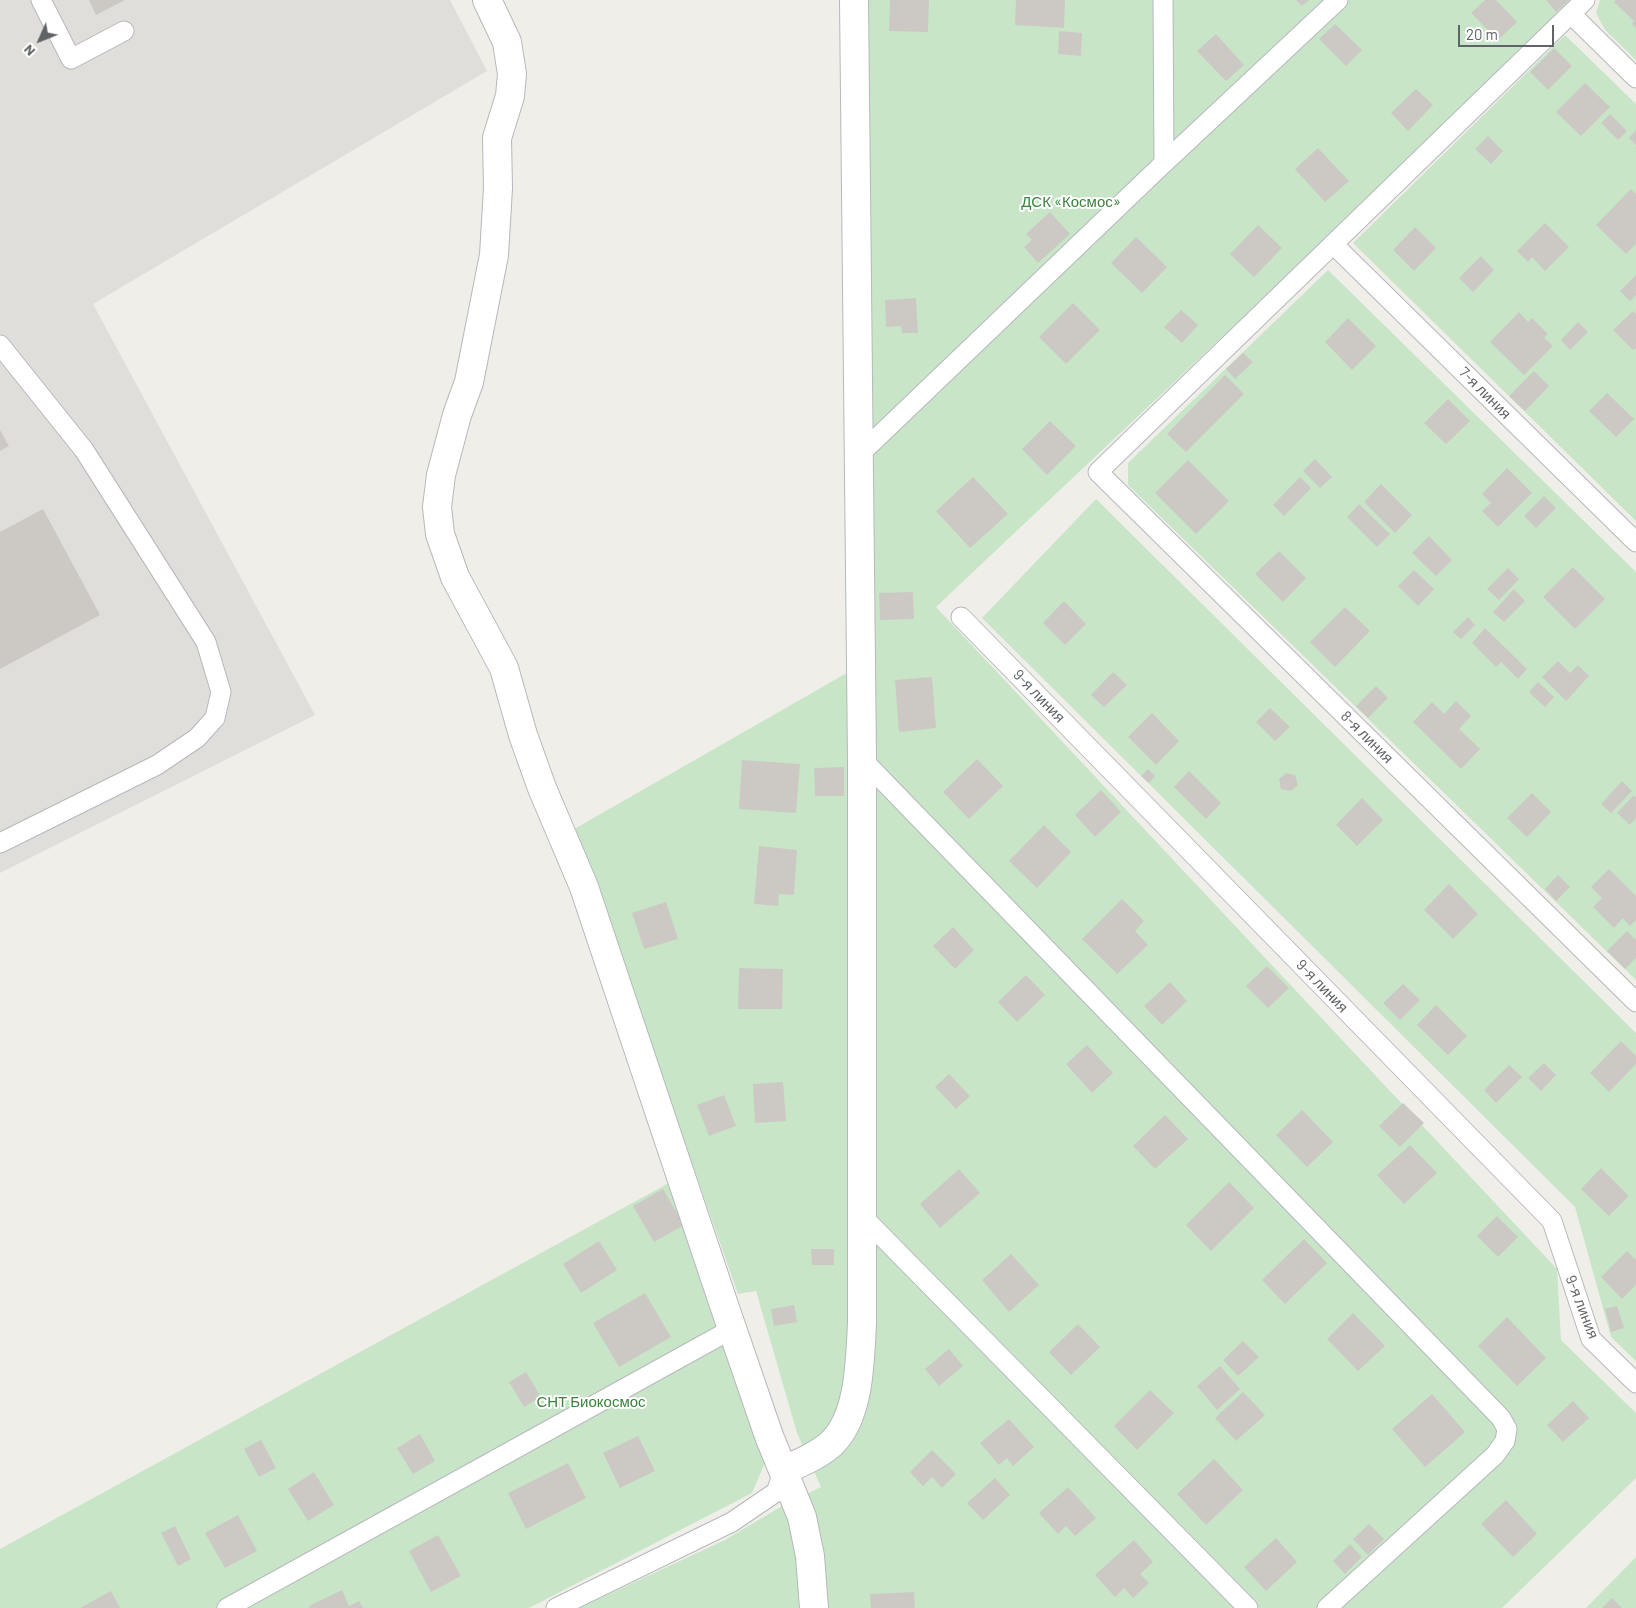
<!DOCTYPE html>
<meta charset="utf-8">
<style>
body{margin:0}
#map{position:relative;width:1636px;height:1608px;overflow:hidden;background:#f0eee9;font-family:Barlow,sans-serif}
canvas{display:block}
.north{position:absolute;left:15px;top:15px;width:50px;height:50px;-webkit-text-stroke:4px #fff;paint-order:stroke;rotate:226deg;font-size:14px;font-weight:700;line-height:20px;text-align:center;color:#606367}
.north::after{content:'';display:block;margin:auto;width:18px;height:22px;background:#606367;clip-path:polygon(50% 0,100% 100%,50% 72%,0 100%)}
.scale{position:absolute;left:1458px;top:25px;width:96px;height:22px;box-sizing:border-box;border:2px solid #606367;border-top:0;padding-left:6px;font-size:15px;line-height:18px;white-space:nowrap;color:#606367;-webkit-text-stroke:4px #fff;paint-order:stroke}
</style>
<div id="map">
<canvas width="1636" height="1608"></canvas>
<div class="north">N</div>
<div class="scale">20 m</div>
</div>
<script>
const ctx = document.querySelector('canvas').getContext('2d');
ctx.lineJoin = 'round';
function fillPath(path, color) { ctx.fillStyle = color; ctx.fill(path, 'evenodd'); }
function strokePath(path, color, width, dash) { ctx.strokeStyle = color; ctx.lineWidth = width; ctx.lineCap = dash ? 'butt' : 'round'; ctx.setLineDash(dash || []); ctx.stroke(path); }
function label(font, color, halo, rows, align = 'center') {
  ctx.font = font + ' Barlow,sans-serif'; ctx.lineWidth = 4; ctx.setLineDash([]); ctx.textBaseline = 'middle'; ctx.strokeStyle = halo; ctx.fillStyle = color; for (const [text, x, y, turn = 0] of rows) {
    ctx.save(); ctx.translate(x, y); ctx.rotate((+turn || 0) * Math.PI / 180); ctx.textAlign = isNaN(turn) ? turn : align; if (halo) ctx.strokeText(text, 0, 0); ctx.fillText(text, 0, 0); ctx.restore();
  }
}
fillPath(new Path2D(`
 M0,0h450l37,71 -394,233 222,411 -315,158z`), '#dfdeda');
fillPath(new Path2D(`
 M865,0h708l-246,238 -391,369 621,662 4,71 75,73v65l-134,130h-923l146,-68 57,-34 39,-19 -24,-54 -41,-142 -18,3 -44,-125 -125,-337 276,-158 28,-9z
 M1600,0h36v60l-31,-30 -9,-17z
 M1565,35l71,69v417l-283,-278z
 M1328,270l308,302v408l-508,-495v-22z
 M1096,499l540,534v328l-25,-24 -36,-130 -593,-589z
 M678,1178l98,259 -24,56 -223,115h-529v-59z
 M1636,1557v51h-50z`), '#c8e6c7');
fillPath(new Path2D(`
 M89,0h36l-29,15z
 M890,0h39l-1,32 -39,-1z
 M1016,0h49l-1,28 -49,-3z
 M1296,0h13l-7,6z
 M1485,0h11l21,22 -19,18 -27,-27z
 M1546,0h23l-13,12z
 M1616,0h20v28l-4,-4 2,-3 -20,-19z
 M1335,24l27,26 -16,16 -27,-27z
 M1059,31l23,2 -1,23 -23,-2z
 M1216,34l28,31 -18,16 -29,-30z
 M1554,48l18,18 -24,24 -18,-18z
 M1585,83l25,24 -29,29 -25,-24z
 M1416,89l17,16 -25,26 -17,-18z
 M1610,114l17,17 -9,9 -17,-17z
 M1636,130v15l-7,-7z
 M1488,136l15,15 -12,13 -16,-15z
 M1318,148l31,33 -24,21 -30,-33z
 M1631,189l5,5v50l-10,10 -30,-29z
 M1050,212l20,22 -32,29 -14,-16 8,-7 -6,-6z
 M1545,223l24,24 -24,24 -13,-14 -4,5 -11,-11z
 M1258,225l24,23 -28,29 -24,-23z
 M1415,227l21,21 -22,23 -21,-21z
 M1136,237l31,30 -25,26 -31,-30z
 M1481,256l13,14 -21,22 -14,-14z
 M1636,275v20l-6,6 -10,-10z
 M916,298l2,35h-16l-1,-7 -15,1 -1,-27z
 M1073,303l27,27 -34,34 -27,-27z
 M1181,310l17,15 -16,18 -18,-16z
 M1633,311l3,3v34l-3,2 -20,-20z
 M1519,312l9,10 4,-4 16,16 -4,4 9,8 -29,29 -34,-33z
 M1348,318l28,28 -24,24 -27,-28z
 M1578,322l10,10 -18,18 -9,-10z
 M1243,353l10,9 -18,17 -9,-10z
 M1534,371l15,15 -24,25 -16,-15z
 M1225,375l19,19 -58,58 -19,-18z
 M1607,393l27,26 -18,18 -27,-26z
 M1448,399l22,22 -24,23 -22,-21z
 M1050,421l26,25 -29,29 -25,-26z
 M0,430l9,16 -9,5z
 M1315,459l17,18 -12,11 -17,-17z
 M1188,460l41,41 -33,33 -41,-41z
 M1507,468l25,25 -34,34 -16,-16 9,-8 -9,-9z
 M973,477l35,37 -38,34 -34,-37z
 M1300,477l11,11 -27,28 -11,-11z
 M1381,484l31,31 -17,18 -31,-31z
 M1544,496l12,12 -20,20 -12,-12z
 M1359,504l31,30 -13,13 -30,-30z
 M43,509l57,106 -100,54v-137z
 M1429,536l23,24 -16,16 -24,-23z
 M1279,551l27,27 -23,24 -28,-28z
 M1573,567l32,32 -30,30 -32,-32z
 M1508,568l11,11 -20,21 -12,-11z
 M1414,570l20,19 -16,17 -20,-20z
 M1514,589l11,12 -21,21 -11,-10z
 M913,592l1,27 -34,1 -1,-27z
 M1064,601l22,23 -21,21 -22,-22z
 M1345,607l25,24 -35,36 -25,-25z
 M1468,617l7,8 -14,14 -8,-7z
 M1485,628l42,41 -9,10 -17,-17 -5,5 -24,-24z
 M1558,661l12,12 8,-8 11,11 -23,25 -24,-24z
 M1113,672l14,13 -23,22 -13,-12z
 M932,677l4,51 -37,4 -4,-52z
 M1538,682l16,15 -9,10 -16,-15z
 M1376,686l12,12 -20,20 -12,-12z
 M1456,701l15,15 -12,13 21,20 -19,20 -48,-47 19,-20 12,12z
 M1270,708l20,19 -15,14 -19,-19z
 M1152,713l27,28 -23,24 -28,-28z
 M977,759l26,27 -34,33 -26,-27z
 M742,760l58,4 -4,49 -57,-4z
 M844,767v29h-29l-1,-28z
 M1148,769l7,7 -6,7 -8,-7z
 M1189,771l32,32 -15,16 -32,-32z
 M1286,773l9,2 3,10 -7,6 -10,-2 -2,-10z
 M1622,781l10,10 -21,22 -10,-9z
 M1101,790l20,22 -26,25 -20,-22z
 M1532,793l19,19 -24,25 -20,-19z
 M1634,795l2,2v21l-6,7 -13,-12z
 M1362,798l21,22 -26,26 -21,-21z
 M1044,825l27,27 -34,36 -28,-27z
 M759,846l38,4 -3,45 -15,-1 -1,12 -24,-2z
 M1609,869l27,27v24l-6,6 -7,-8 -9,10 -21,-21 9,-9 -11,-11z
 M1558,875l12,12 -14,14 -11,-12z
 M1449,884l29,30 -25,25 -29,-29z
 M1122,899l22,22 -9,10 13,14 -31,29 -35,-35z
 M666,902l12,37 -34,10 -12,-36z
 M953,927l21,23 -19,19 -22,-23z
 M1627,931l9,9v18l-11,11 -18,-18z
 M1267,966l22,22 -21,20 -22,-22z
 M739,968l44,1 -1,40h-44z
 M1026,975l19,20 -28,27 -19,-20z
 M1170,982l17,19 -25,24 -18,-19z
 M1403,984l17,16 -20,20 -17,-17z
 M1436,1005l31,31 -19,19 -31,-30z
 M1621,1041l15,15v8l-27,28 -19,-19z
 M1087,1045l26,28 -21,20 -26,-29z
 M1544,1063l12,12 -15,16 -13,-13z
 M1509,1065l13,12 -26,26 -12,-13z
 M949,1074l21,22 -14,13 -21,-22z
 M783,1082l3,39 -31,2 -2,-39z
 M724,1095l12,31 -27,10 -12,-31z
 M1403,1103l21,20 -24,24 -21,-21z
 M1302,1110l31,32 -26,25 -31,-32z
 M1165,1115l23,24 -33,30 -22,-23z
 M1410,1145l27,28 -33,31 -27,-29z
 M1601,1168l28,28 -20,20 -28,-27z
 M959,1169l21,24 -40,35 -20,-24z
 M1229,1182l25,26 -43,43 -25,-26z
 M663,1189l21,36 -30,17 -21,-36z
 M1497,1216l21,21 -20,20 -21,-21z
 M1304,1239l23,24 -42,41 -23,-24z
 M599,1241l18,29 -36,23 -18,-29z
 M811,1249h23v16h-22z
 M1627,1251l9,9v25l-14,14 -21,-22z
 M1011,1254l28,31 -30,27 -27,-32z
 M645,1293l26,44 -52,30 -26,-44z
 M794,1305l3,17 -23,4 -3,-17z
 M1617,1306l7,22 -13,4 -6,-23z
 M1353,1313l32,33 -27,25 -31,-32z
 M1507,1317l39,41 -29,28 -39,-40z
 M1078,1324l22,23 -29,28 -22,-23z
 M1243,1341l16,16 -21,19 -15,-16z
 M949,1349l14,17 -24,20 -14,-17z
 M1220,1366l20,23 -23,21 -20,-24z
 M526,1372l15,25 -17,10 -15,-25z
 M1150,1390l24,23 -37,37 -23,-24z
 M1243,1392l22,23 -29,26 -21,-23z
 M1432,1394l33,38 -40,35 -33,-38z
 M1573,1401l16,17 -26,24 -16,-17z
 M1009,1419l25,28 -21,19 -6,-8 -8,7 -19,-22z
 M420,1434l15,27 -22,13 -16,-26z
 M638,1436l17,35 -35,17 -17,-35z
 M261,1440l15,28 -17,9 -15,-28z
 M932,1450l24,24 -14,14 -10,-11 -9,9 -13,-14z
 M1214,1459l29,31 -37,35 -29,-31z
 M568,1463l18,35 -60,31 -18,-36z
 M314,1472l20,33 -26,16 -20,-32z
 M995,1478l15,17 -27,25 -16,-17z
 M1068,1487l28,31 -21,18 -9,-10 -8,8 -19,-21z
 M1506,1500l31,34 -24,23 -32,-33z
 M238,1515l19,36 -32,17 -20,-35z
 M1369,1524l15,15 -16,16 -15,-16z
 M175,1526l16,33 -13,7 -17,-33z
 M438,1535l23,41 -30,16 -22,-41z
 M1276,1538l21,24 -31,29 -22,-24z
 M1134,1540l19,22 -13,12 9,9 -16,15 -9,-10 -9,9 -20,-22z
 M1350,1544l12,13 -17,17 -12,-13z
 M342,1590l7,16 10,-5 4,7h-53l-1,-2z
 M111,1591l9,17h-40z
 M914,1592l1,16h-44l-1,-14z
 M1612,1598l10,10h-20z`), '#ccc9c5');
const lane = new Path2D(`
 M41,0l30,59 53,-28
 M1585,0l-487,472 538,530
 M1571,14l65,64
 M1164,163l174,-163
 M1333,244l303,298
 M0,345l84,105 122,192 15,50 -6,26 -18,20 -40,27 -157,78
 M859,455l305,-292 -1,-163
 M961,617l591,604 39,118 45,44
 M862,759l639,659 6,11 -2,12 -10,14 -168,153
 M864,1218l384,390
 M227,1608l505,-279
 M556,1608l176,-86 44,-30 8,-22`);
const street = new Path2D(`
 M487,0l20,42 5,32 -2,22 -13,42 1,50 -4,67 -25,127 -12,33 -16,60 -4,32 3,27 15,43 49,91 19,67 19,53 42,99 141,421 44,128 33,81 8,39 4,52
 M784,1470c16,-7 33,-14 47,-26 29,-27 29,-84 31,-121v-564l-8,-759`);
strokePath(lane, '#b5b8bc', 21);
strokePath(street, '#b5b8bc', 30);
strokePath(lane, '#fff', 19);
strokePath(street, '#fff', 28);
label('15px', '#3c823d', '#fff', [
 ["ДСК «Космос»",1071,202],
 ["СНТ Биокосмос",591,1402]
]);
label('15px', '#606367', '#fff', [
 ["7-я линия",1485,393,45],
 ["9-я линия",1039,696,46],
 ["8-я линия",1367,737,45],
 ["9-я линия",1322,986,46],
 ["9-я линия",1582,1307,69]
]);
</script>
